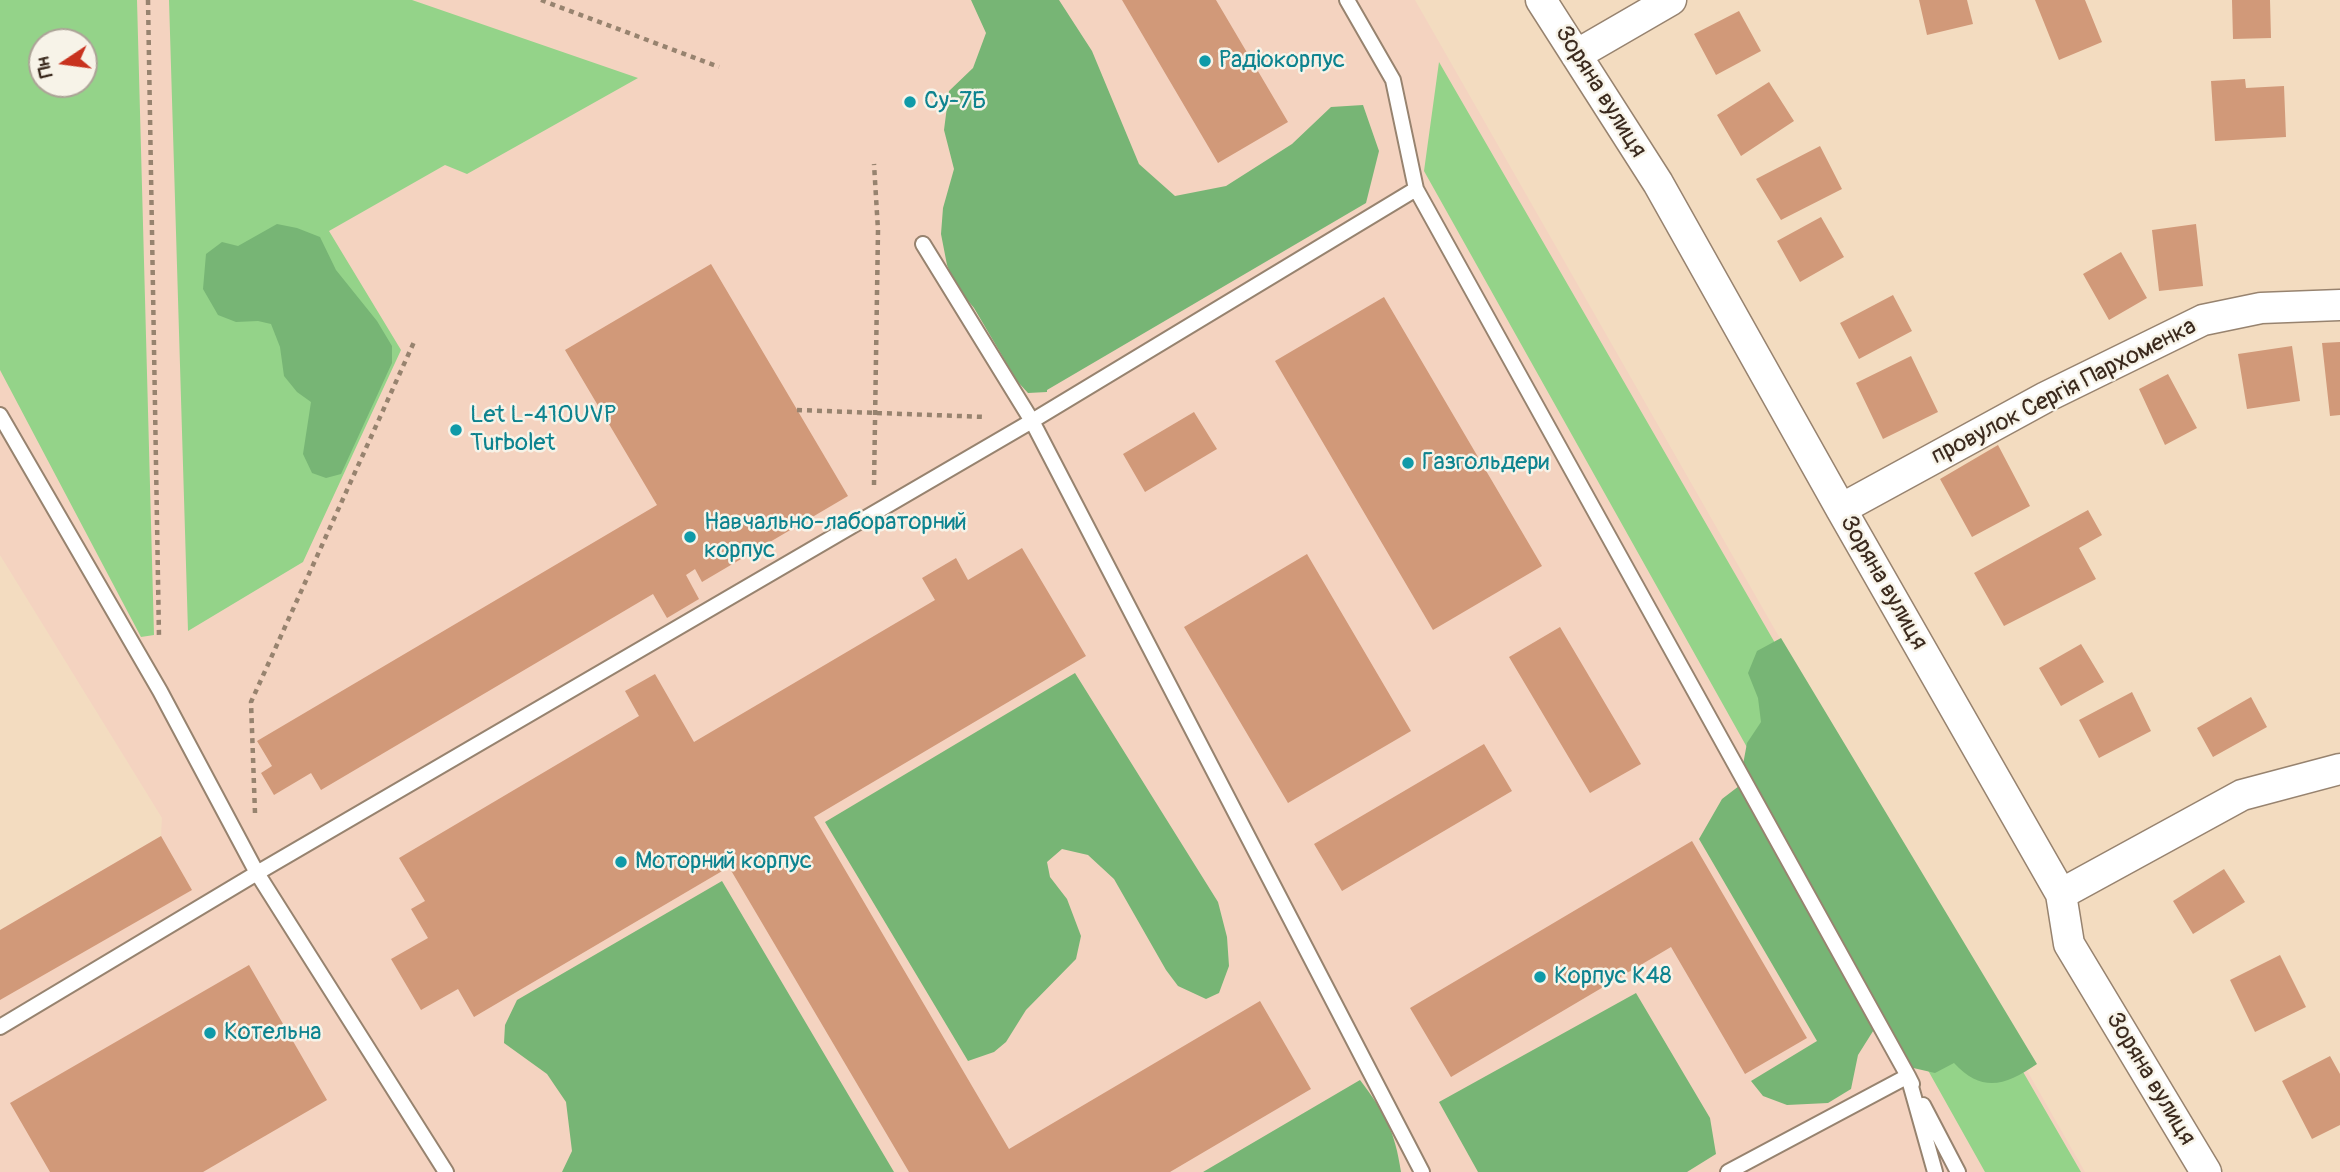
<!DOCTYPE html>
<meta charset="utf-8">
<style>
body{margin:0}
#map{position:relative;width:2340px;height:1172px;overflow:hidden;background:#f3dcc0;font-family:Pangolin,sans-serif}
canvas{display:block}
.north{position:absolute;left:28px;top:28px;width:70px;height:70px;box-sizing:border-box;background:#f7f3e8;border:2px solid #aca397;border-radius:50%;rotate:257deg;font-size:19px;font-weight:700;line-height:28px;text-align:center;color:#3b2a1e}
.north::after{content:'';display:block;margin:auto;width:24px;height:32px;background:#c8321e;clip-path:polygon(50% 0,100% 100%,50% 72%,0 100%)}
</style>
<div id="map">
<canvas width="2340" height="1172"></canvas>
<div class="north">Пн</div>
</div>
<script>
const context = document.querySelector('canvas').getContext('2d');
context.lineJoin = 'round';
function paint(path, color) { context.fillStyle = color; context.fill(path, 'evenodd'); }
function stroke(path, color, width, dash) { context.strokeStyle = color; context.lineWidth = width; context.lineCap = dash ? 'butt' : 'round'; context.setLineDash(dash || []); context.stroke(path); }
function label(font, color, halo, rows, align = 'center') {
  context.font = font + ' Pangolin,sans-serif'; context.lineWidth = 5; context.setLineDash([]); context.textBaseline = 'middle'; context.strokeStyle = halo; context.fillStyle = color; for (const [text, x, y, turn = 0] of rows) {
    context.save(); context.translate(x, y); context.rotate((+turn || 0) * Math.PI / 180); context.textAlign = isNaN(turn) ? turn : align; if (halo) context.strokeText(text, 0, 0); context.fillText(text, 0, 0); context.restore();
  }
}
const built = new Path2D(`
 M 0,0 L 1415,0 L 2085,1172 L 0,1172 L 0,930 L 161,836 L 162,818 L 0,555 ZM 42,42 L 84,42 L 84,84 L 42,84 Z`);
const green = new Path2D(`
 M 0,0 L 137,0 L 154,635 L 141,637 L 0,370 ZM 42,42 L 84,42 L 84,84 L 42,84 Z
 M 169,0 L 412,0 L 638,78 L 467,174 L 445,165 L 329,231 L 401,350 L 303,562 L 188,631 Z
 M 1439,62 L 2081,1172 L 1985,1172 L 1424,171 Z`);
const forest = new Path2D(`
 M 971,0 L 1059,0 L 1092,51 L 1139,164 L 1175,196 L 1226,186 L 1292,144 L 1331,107 L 1363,105 L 1379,151 L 1366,203 L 1047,390 L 1047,392 L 1028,393 L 1017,381 L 974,308 L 955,285 L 947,265 L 941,234 L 943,208 L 954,169 L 944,130 L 949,91 L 973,68 L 986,33 Z
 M 277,224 L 297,228 L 320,237 L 336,270 L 377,321 L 392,346 L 392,363 L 341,474 L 326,478 L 312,473 L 303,454 L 311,402 L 297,392 L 284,376 L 280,347 L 271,324 L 258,321 L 236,322 L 218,315 L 203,289 L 206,254 L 222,242 L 238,246 Z
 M 1781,638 L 2037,1064 C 2006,1085 1983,1094 1954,1063 L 1935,1073 L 1909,1067 L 1875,1028 L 1858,1055 L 1851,1089 L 1828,1103 L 1787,1105 L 1763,1096 L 1751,1081 L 1817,1041 L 1699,839 L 1722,799 L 1739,786 L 1747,743 L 1761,722 L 1758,698 L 1748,673 L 1757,651 Z
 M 1075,673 L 1218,902 L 1227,937 L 1229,966 L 1219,993 L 1206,999 L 1178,986 L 1166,970 L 1114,879 L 1088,855 L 1062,849 L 1047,862 L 1050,877 L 1067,899 L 1081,936 L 1076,959 L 1026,1010 L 1006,1042 L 994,1052 L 968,1061 L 825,822 Z
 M 722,881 L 894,1172 L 562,1172 L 572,1151 L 566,1102 L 547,1074 L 504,1043 L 505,1025 L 517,1000 Z
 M 1636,993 L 1710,1118 L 1716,1154 L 1687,1172 L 1478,1172 L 1439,1102 Z
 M 1360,1080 C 1385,1113 1395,1131 1401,1172 L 1203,1172 Z`);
const building = new Path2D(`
 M 1122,0 L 1216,0 L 1288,122 L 1218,163 Z
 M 1919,0 L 1967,0 L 1973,24 L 1927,35 Z
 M 2035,0 L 2085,0 L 2102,42 L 2059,60 Z
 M 2232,0 L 2270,0 L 2271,38 L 2233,39 Z
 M 1739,11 L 1761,51 L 1716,75 L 1694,34 Z
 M 2245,79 L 2246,88 L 2284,86 L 2286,137 L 2215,141 L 2211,81 Z
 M 1769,82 L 1794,121 L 1741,156 L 1717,115 Z
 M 1820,146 L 1842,189 L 1781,220 L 1756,179 Z
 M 1821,217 L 1844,257 L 1800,282 L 1777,241 Z
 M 2196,224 L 2203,286 L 2159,291 L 2152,230 Z
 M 2121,252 L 2147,298 L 2109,320 L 2083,274 Z
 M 711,264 L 848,496 L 702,582 L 695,569 L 686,575 L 699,599 L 667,618 L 653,594 L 321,790 L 311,773 L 274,795 L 261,773 L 272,766 L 257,741 L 657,505 L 565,350 Z
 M 1893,295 L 1912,331 L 1859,359 L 1840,323 Z
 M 1384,297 L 1542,566 L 1433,630 L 1275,361 Z
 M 2340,342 L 2340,415 L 2330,416 L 2322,343 Z
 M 2292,346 L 2300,401 L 2247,409 L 2238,354 Z
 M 1911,356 L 1938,412 L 1883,439 L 1856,383 Z
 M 2168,374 L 2197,428 L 2165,445 L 2139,389 Z
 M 1194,412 L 1217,449 L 1145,492 L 1123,454 Z
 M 1998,445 L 2030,506 L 1972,537 L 1940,479 Z
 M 2088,510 L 2102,535 L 2079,548 L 2096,579 L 2004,626 L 1974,573 Z
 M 1022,548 L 1086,656 L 814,817 L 1009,1149 L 1260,1001 L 1311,1089 L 1170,1172 L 909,1172 L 729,867 L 474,1017 L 458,989 L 421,1010 L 391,959 L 428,938 L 411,909 L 425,901 L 399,858 L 639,716 L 625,691 L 655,674 L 694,742 L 935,600 L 922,578 L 956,558 L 968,580 Z
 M 1307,554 L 1411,731 L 1288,803 L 1184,627 Z
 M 1560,627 L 1641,764 L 1590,793 L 1509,657 Z
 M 2081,644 L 2104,682 L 2061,706 L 2039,668 Z
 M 2132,692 L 2151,731 L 2099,758 L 2079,720 Z
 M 2251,697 L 2267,727 L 2213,757 L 2197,728 Z
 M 1484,744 L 1512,791 L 1342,891 L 1314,844 Z
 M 161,836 L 192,890 L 0,1000 L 0,930 Z
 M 1692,841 L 1807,1038 L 1745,1074 L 1671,947 L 1451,1077 L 1410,1008 Z
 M 2224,869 L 2245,902 L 2193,934 L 2173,901 Z
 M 2280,955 L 2306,1007 L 2255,1032 L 2230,980 Z
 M 249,965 L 327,1100 L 203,1172 L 50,1172 L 10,1103 Z
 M 2330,1056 L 2340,1074 L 2340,1125 L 2312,1139 L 2282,1081 Z`);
const path = new Path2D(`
 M 148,0 L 159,637
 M 541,0 L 719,67
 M 797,410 L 986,417
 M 874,485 L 878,230 L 874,164
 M 255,813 L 251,702 L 414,342`);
const service = new Path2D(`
 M 1347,0 L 1393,80 L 1416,189 L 1908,1076 L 1935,1172
 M 923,244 L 1032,421 L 1422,1172
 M 0,415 L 160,691 L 257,873 L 446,1172
 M 0,1027 L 257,873 L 1032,421 L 1416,189
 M 1923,1105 L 1958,1172
 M 1728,1172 L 1908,1076 L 1912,1084`);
const minor = new Path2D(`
 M 1541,0 L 1658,183 L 1841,509 L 2061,894 L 2069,944 L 2206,1172
 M 1576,55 L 1671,0
 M 1841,509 L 2046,397 L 2203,320 L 2261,308 L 2340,305
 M 2061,894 L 2242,795 L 2340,769`);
const markers = [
 [1205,61,7,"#0f9aa8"],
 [910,102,7,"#0f9aa8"],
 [456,430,7,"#0f9aa8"],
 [1408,463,7,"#0f9aa8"],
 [690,537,7,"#0f9aa8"],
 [621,862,7,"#0f9aa8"],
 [1540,977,7,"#0f9aa8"],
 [210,1033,7,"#0f9aa8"]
];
const cultureNames = [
 ["Радіокорпус",1219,61],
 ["Су-7Б",924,102],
 ["Let L-410UVP",470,416],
 ["Turbolet",470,444],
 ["Газгольдери",1422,463],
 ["Навчально-лабораторний",704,523],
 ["корпус",704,551],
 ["Моторний корпус",635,862],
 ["Корпус К48",1554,977],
 ["Котельна",224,1033]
];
const streetNames = [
 ["Зоряна вулиця",1600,92,58],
 ["провулок Сергія Пархоменка",2064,392,-27],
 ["Зоряна вулиця",1883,583,60],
 ["Зоряна вулиця",2150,1079,59]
];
paint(built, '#f4d3c0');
paint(green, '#94d389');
paint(forest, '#77b575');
paint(building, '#d19979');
stroke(service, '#97836f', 18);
stroke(minor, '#97836f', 33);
stroke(path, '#97836f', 4.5, [5, 5]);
stroke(service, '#fff', 14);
stroke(minor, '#fff', 30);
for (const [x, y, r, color] of markers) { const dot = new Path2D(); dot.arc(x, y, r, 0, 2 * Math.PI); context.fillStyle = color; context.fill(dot); stroke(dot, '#f7f3e8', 2.5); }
label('24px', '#0d838f', '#f7f3e8', cultureNames, 'left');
label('24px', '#3b2a1e', '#f7f3e8', streetNames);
</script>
